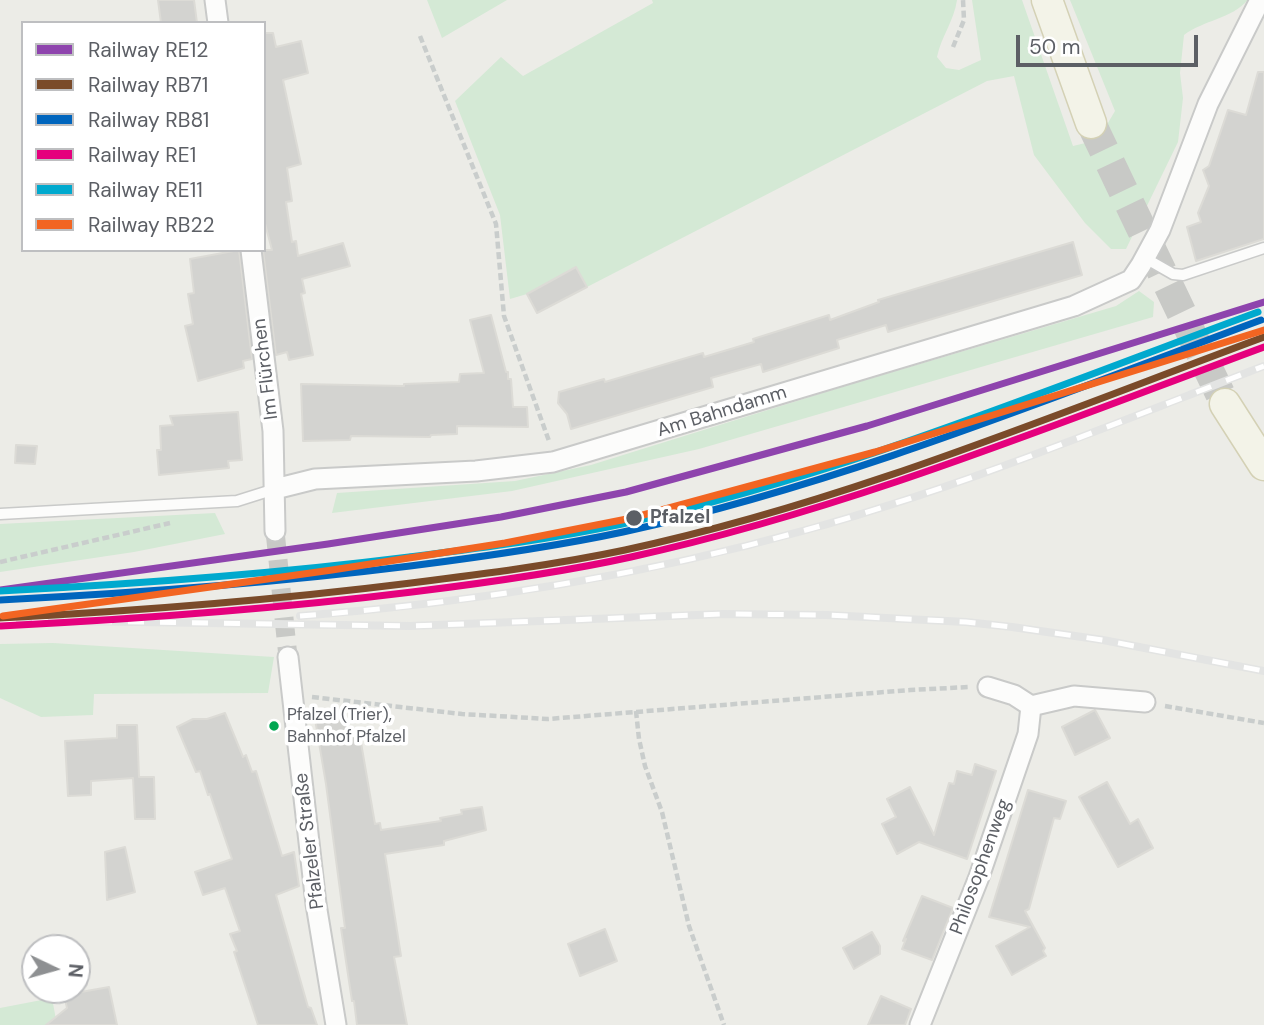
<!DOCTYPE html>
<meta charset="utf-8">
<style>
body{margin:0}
#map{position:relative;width:1264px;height:1025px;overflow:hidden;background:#ecece7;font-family:"DM Sans",sans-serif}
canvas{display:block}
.legend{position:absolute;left:21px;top:21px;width:245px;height:231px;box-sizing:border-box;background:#fff;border:2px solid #bebfc1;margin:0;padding:9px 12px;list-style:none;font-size:21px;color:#5c5f65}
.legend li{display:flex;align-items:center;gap:14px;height:35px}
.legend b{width:35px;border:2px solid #bebfc1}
.north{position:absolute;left:21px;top:934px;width:70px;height:70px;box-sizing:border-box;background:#fff;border:2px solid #bebfc1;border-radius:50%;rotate:95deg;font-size:19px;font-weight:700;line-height:28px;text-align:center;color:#5c5f65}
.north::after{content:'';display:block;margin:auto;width:24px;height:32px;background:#8e9092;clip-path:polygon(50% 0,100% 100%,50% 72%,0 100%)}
.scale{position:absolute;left:1016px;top:35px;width:182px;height:32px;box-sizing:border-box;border:4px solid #5c5f65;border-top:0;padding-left:9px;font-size:21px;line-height:24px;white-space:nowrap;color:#5c5f65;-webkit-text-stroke:5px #fff;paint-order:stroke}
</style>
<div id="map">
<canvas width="1264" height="1025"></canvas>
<ul class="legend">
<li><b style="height:9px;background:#8e44ad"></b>Railway RE12</li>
<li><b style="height:9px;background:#7a4b2a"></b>Railway RB71</li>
<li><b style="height:9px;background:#0065bd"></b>Railway RB81</li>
<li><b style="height:9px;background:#e5007d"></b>Railway RE1</li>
<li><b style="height:9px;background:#00a9ce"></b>Railway RE11</li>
<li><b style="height:9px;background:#f26522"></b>Railway RB22</li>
</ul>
<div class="north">N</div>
<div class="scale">50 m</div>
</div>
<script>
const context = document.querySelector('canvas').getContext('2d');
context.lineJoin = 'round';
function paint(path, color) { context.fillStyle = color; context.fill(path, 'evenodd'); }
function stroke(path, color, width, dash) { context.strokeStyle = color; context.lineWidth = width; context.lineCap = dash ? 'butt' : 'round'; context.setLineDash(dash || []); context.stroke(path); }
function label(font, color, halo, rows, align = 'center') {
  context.font = font + ' "DM Sans",sans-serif'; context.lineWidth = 7; context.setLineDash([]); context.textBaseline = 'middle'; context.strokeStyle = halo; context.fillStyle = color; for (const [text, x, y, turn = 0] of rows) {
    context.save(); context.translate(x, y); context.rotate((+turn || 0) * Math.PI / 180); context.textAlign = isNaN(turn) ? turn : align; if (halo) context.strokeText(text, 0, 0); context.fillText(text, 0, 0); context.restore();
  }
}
const green = new Path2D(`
 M 427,0 L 507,0 L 442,38 Z
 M 652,0 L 957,0 C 954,21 941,37 937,57 L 946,68 L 959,70 L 981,60 L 972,0 L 1022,0 L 1073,146 L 1098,140 L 1115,111 L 1070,0 L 1248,0 C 1231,19 1204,20 1184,35 L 1180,73 L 1183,98 L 1178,142 L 1126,249 L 1111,249 L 1085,223 L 1034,155 L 1014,76 L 987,81 L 587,287 L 576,267 L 527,294 L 510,299 L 500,215 L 455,101 L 501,57 L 523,76 L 653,3 Z
 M 1139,291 L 1154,302 L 1153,317 L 699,449 L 512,491 L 332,513 L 337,493 L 515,481 L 591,465 L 845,386 L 1116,306 Z
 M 215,513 L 225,534 L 134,552 L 0,572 L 0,524 Z
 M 53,643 L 274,657 L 268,693 L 94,694 L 93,715 L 41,717 L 0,698 L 0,644 Z
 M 52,998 L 57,1025 L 0,1025 L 0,1008 Z`);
const building = new Path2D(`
 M 158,0 L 194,0 L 197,23 L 161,23 Z
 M 264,33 L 273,33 L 276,47 L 301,41 L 308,73 L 283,80 L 301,164 L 287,168 L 292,201 L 286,202 L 292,242 L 296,241 L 298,256 L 343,243 L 350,266 L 302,279 L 305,293 L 301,294 L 313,355 L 289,360 L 287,352 L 276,355 L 263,250 L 272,250 L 264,220 Z
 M 1258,72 L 1264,72 L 1264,239 L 1196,261 L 1187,227 L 1201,222 L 1198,213 L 1209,186 L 1203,170 L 1209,166 L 1228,110 L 1246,115 Z
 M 1073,242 L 1082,275 L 888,332 L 886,325 L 837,340 L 839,348 L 763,372 L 761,364 L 711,378 L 713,387 L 571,429 L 567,414 L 558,403 L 559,392 L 604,379 L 605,382 L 703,353 L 704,357 L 754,342 L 753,339 L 829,315 L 830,320 L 879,302 L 878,300 Z
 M 239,250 L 252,359 L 243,361 L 244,368 L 198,381 L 185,326 L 193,324 L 188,294 L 194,293 L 190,259 Z
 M 576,267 L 587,287 L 537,313 L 527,294 Z
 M 491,315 L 506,372 L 508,372 L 508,379 L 511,379 L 513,407 L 527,407 L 528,427 L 457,426 L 457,434 L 431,435 L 430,437 L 351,436 L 350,440 L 303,441 L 301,384 L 404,386 L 404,384 L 459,382 L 460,374 L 484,373 L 470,320 Z
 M 238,412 L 242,460 L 228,461 L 229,468 L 159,475 L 157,450 L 161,450 L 160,426 L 173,425 L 170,416 Z
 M 16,445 L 37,446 L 35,464 L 15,463 Z
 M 345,709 L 348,731 L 359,731 L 375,824 L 380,823 L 381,830 L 441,821 L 440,818 L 462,814 L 461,810 L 482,807 L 486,830 L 444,841 L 444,845 L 385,854 L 401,956 L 394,957 L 407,1025 L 357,1025 L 354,1001 L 352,1001 L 341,928 L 345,928 L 326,784 L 314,713 Z
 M 1095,710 L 1110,738 L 1075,755 L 1062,727 Z
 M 225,713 L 243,757 L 246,755 L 252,772 L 256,771 L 282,856 L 294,852 L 299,886 L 276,895 L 308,1007 L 311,1008 L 317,1025 L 258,1025 L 234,952 L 237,951 L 230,934 L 240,931 L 225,888 L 203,895 L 195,872 L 232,859 L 210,794 L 208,795 L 200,771 L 196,772 L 177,727 L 193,719 L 207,719 Z
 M 117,725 L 137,725 L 139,777 L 154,777 L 155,819 L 135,819 L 133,778 L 91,781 L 91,795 L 68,796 L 65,741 L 117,738 Z
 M 975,764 L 996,771 L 967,859 L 919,842 L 897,854 L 882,824 L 896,817 L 887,799 L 910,787 L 934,835 L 949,783 L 954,784 L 957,771 L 972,775 Z
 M 1107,782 L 1130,824 L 1138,819 L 1153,848 L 1118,867 L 1079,797 Z
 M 1028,790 L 1066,801 L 1060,819 L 1054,818 L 1029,909 L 1025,911 L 1045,948 L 1043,951 L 1046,956 L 1012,975 L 996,946 L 1030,927 L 989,917 Z
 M 125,847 L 135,892 L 107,900 L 105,852 Z
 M 922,896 L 953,908 L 932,960 L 902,949 L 906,939 L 903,941 Z
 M 605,929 L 617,961 L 580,976 L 568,944 Z
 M 872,932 L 880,946 L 880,954 L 854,969 L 843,948 Z
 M 109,987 L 117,1025 L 46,1025 L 67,1008 L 64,995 Z
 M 881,996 L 911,1009 L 905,1025 L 868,1025 Z`);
const streetTunnel = new Path2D(`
 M 275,531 L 288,657`);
const primaryTunnel = new Path2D(`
 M 1091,123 L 1225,404`);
const path = new Path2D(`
 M 420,36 L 496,224 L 504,316 L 549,441
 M 953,47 L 964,20 L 963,0
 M 0,562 L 170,523
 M 280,578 L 299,575
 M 312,697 L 462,714 L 548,719 L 910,690 L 969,687
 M 1165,706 L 1264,723
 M 636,711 L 639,739 L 645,766 L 662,812 L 689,926 L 724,1025`);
const lane = new Path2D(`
 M 1145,258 L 1173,274 L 1183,275 L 1264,248
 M 0,514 L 237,501 L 275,489`);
const street = new Path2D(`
 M 215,0 L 218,23
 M 251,250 L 273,431 L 275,531
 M 275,489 L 315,479 L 476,471 L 553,462 L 1074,306 L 1131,280 L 1141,265 L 1160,230 L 1208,104 L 1260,0
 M 288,657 L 316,904 L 336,1025
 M 988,687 L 1014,695 L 1031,706 L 1074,696 L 1145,702
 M 920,1025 L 979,877 L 1028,734 L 1031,706`);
const primary = new Path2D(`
 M 1047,0 L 1091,123
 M 1225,404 L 1264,465`);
const rail = new Path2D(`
 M 300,616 C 470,603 641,576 806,530 C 962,487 1113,424 1264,366
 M 0,620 L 410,626 L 723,614 L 827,615 L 966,622 L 1012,627 L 1103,640 L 1264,671`);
const rail1 = new Path2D(`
 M 0,590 L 328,544 L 501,517 L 626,492 L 867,426 L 1264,302`);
const rail2 = new Path2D(`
 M 0,618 C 138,611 275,600 411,583 C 483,574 554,565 625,550 C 844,503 1054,415 1264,337`);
const rail3 = new Path2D(`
 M 0,600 C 137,593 274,583 410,566 C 481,557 553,547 623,532 C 842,484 1051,398 1261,320`);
const rail4 = new Path2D(`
 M 1,626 C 138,619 275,609 412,592 C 485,583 559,573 631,557 C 849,509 1056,424 1264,347`);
const rail5 = new Path2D(`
 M 0,591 C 137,584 273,574 409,557 C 480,548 552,539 622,524 C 840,476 1049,389 1258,312`);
const rail6 = new Path2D(`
 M 3,616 L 332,570 L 505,543 L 632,518 L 875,452 L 1264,330`);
const markers = [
 [634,518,9,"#5c5f65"],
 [274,726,6,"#00a651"]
];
const busNames = [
 ["Pfalzel (Trier),",287,716],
 ["Bahnhof Pfalzel",287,738]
];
const streetNames = [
 ["Im Flürchen",266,369,-97],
 ["Am Bahndamm",722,412,-17],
 ["Pfalzeler Straße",310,841,-97],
 ["Philosophenweg",981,867,-70]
];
const stopNames = [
 ["Pfalzel",650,518]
];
paint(green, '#d4e9d5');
paint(building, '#d3d3d0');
stroke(building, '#dcdbd6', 2);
stroke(streetTunnel, '#c8c9c6', 19, [19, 10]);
stroke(primaryTunnel, '#c8c9c6', 30, [30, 15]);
stroke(lane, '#c9cac9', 13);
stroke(street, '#c9cac9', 23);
stroke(primary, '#d4d1b5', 33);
stroke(path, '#c9cdcc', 4.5, [7, 3.5]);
stroke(lane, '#fcfcfb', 10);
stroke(street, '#fcfcfb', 19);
stroke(primary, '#f3f3e8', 30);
stroke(rail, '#e3e4e3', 8);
stroke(rail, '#fff', 5, [16]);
stroke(rail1, '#8e44ad', 7);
stroke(rail2, '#7a4b2a', 7);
stroke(rail3, '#0065bd', 7);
stroke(rail4, '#e5007d', 7);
stroke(rail5, '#00a9ce', 7);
stroke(rail6, '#f26522', 7);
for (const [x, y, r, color] of markers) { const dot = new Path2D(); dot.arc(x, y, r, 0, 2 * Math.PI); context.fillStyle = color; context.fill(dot); stroke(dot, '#fff', 2.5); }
label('17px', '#5c5f65', '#fff', busNames, 'left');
label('19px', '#5c5f65', '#fff', streetNames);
label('bold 19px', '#5c5f65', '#fff', stopNames, 'left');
</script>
